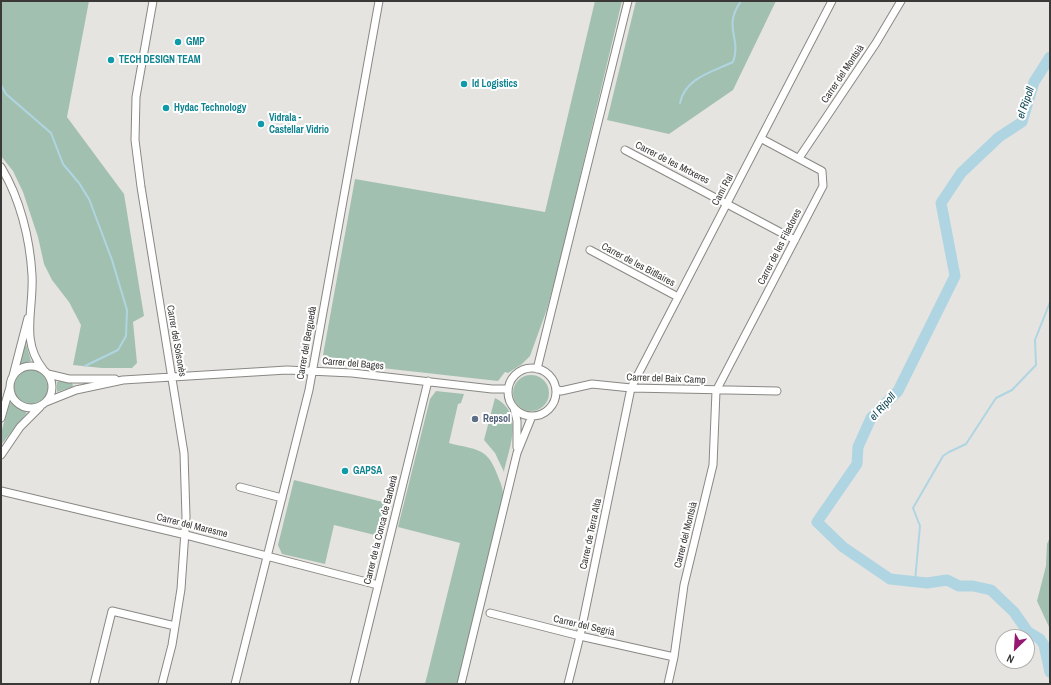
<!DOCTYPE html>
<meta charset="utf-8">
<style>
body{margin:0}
#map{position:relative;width:1051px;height:685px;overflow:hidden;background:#e6e4e0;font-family:"Archivo Narrow",sans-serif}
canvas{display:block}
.frame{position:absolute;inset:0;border:2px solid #3a3938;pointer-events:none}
.north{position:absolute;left:995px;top:629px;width:40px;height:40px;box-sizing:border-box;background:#fff;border:1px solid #b0b0af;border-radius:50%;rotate:205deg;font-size:11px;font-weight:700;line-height:16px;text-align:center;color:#3a3938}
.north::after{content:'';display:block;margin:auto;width:14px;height:18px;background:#951872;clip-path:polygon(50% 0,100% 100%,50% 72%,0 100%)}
</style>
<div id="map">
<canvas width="1051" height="685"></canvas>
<div class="frame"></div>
<div class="north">N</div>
</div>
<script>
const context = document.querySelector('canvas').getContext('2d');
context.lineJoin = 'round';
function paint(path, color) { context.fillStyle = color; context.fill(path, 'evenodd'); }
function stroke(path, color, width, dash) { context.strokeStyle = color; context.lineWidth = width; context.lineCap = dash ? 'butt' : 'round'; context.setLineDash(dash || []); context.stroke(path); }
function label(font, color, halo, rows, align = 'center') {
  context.font = font + ' "Archivo Narrow",sans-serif'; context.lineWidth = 4; context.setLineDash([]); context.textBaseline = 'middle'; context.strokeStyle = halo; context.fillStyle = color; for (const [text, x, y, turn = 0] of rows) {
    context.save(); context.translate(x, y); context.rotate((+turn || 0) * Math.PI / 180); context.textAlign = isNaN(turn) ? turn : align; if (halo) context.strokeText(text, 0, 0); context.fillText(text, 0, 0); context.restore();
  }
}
const green = new Path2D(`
 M 1,1 L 89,1 L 67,117 L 124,194 L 144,316 L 133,322 L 137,363 L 132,368 L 102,368 L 73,365 L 81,325 L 69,302 L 52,280 L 44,264 L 38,237 L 23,192 L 13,171 L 1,156 Z
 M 595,1 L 622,1 L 558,269 L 547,309 L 530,356 L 522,364 L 508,373 L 505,372 L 498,381 L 328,362 L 323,355 L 355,179 L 545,212 Z
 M 636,1 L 776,1 L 733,90 L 669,134 L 607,120 Z
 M 26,344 L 31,361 L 21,364 L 19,362 L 24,345 Z
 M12 387a19 19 0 1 1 38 0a19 19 0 1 1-38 0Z
 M513 393a18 18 0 1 1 36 0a18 18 0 1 1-36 0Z
 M 59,381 L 72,383 L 73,385 L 72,387 L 57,392 L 57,382 Z
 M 436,391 L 464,394 L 461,403 L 458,404 L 449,443 C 474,450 487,446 497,474 C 500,482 503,487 503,495 L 457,684 L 425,684 L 460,543 L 398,527 L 430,399 Z
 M 495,398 C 525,413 509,448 504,472 L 495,453 L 484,440 Z
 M 10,402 L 27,413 L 1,445 L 1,433 Z
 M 294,480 L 391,504 L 383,537 L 334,525 L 325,564 L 282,554 L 278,545 Z
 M 1050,537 L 1050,629 L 1037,601 L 1046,566 L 1047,544 Z`);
const stream = new Path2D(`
 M 1,85 L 6,94 L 51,133 L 63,164 L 79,183 L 89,199 L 112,260 L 127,310 L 126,336 L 118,350 L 85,366
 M 680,103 C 685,78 712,72 733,62 C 742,38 722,28 741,1
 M 915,581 L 920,526 L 913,508 L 943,456 L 949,452 L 966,444 L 996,398 L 1012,390 L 1036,365 L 1035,340 L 1050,302`);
const river = new Path2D(`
 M 1050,57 L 1034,82 L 1022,122 L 999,137 L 961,173 L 941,203 L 955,276 L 898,391 L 871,418 L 858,447 L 857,464 L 817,522 L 843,547 L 890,579 L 927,583 L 947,580 L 959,586 L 973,586 L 991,590 L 1014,612 L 1028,632 L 1040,639 L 1044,645 L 1050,672`);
const minor = new Path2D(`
 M 153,1 L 136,97 L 135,140 L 141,187 L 184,453 L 186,517 L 181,589 L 172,645 L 162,684
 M 625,150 L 795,240
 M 799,158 L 876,43 L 901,1
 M 1,167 C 20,198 30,239 32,275 C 34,309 20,341 43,369
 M 590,250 L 678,297
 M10 387a21 21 0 1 1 42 0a21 21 0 1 1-42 0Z
 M508 392a24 24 0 1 1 48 0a24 24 0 1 1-48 0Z
 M 537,369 L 628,1
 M 48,374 L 69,379 L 115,379
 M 13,376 L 28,318
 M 556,389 L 561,391 L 592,384 L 631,388 L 777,391
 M 46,402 L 76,390 L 123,380 L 287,370 L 352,373 L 492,389 L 508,389
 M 514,408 L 517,421 L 517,447
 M 1,418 L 10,387
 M 1,455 L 20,427 L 40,407
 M 240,487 L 282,498
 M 1,491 L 186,535 L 378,585
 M 490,613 L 580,636 L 674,657
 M 94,684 L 112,611 L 175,626
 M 235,684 L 309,390 L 379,1
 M 354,684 L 428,381
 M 461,684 L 517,453 L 532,416
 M 568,684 L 580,636 L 631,388 L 832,1
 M 668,684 L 674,657 L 684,585 L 713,465 L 716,391 L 823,186 L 822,171 L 762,139`);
const markers = [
 [178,42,4,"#0f9aa8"],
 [111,60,4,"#0f9aa8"],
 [464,84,4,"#0f9aa8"],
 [166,108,4,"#0f9aa8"],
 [261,124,4,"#0f9aa8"],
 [475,419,4,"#5c6f8a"],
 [345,471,4,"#0f9aa8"]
];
const cultureNames = [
 ["GMP",186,42],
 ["TECH DESIGN TEAM",119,60],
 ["Id Logistics",472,84],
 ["Hydac Technology",174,108],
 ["Vidrala -",269,118],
 ["Castellar Vidrio",269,130],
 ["GAPSA",353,471]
];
const streetNames = [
 ["Carrer del Montsià",843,74,-56],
 ["Carrer de les Mrtxeres",672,163,27],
 ["Camí Ral",723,190,-62],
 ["Carrer de les Filadores",780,247,-63],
 ["Carrer de les Bitllaires",638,265,28],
 ["Carrer del Solsonès",176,341,80],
 ["Carrer del Berguedà",307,343,-80],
 ["Carrer del Bages",353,364,5],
 ["Carrer del Baix Camp",666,379,2],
 ["Carrer del Maresme",192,526,14],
 ["Carrer de la Conca de Barberà",381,530,-76],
 ["Carrer de Terra Alta",591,534,-78],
 ["Carrer del Montsià",686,535,-76],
 ["Carrer del Segrià",584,626,13]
];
const serviceNames = [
 ["Repsol",483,419]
];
const waterNames = [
 ["el Ripoll",1026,103,-71],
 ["el Ripoll",883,407,-48]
];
paint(green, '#a2c0b0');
stroke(stream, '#afd5e2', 2);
stroke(river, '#afd5e2', 11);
stroke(minor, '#898884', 9);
stroke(minor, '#fff', 7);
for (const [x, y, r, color] of markers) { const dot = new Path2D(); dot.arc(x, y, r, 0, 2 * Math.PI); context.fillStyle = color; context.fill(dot); stroke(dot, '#fff', 1.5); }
label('bold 10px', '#0d838f', '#fff', cultureNames, 'left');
label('10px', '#3a3938', '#fff', streetNames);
label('bold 10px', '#4e5e75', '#fff', serviceNames, 'left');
label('italic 11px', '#0d4453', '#fff', waterNames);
</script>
